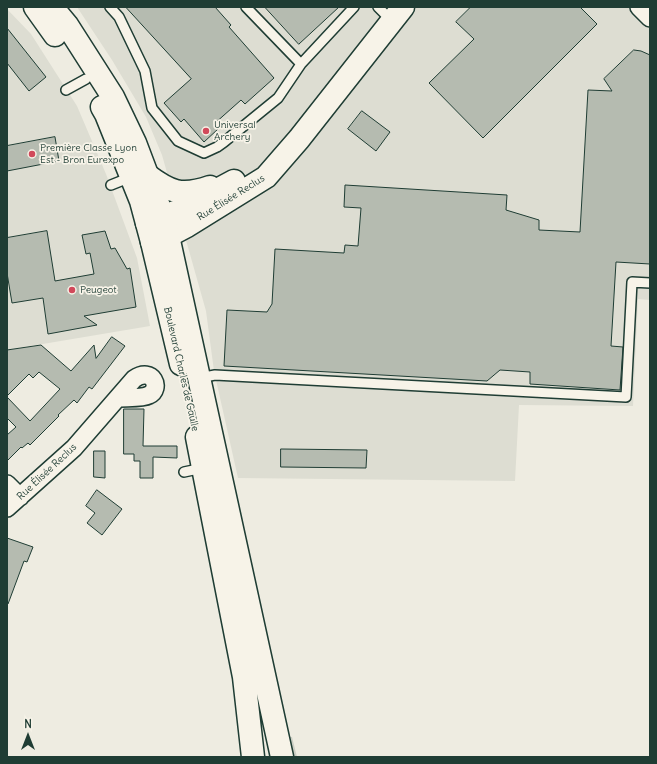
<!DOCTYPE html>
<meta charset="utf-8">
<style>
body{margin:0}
#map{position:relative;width:657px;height:764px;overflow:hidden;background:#eeece1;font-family:Delius,sans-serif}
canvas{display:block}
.frame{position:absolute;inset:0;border:8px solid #1f3d34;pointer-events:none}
.north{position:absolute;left:8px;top:716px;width:40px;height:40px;-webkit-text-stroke:3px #f7f3e8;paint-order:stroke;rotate:0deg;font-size:11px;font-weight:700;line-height:16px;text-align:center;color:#1f3d34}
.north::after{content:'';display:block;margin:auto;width:14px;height:18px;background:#1f3d34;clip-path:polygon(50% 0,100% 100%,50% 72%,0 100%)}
</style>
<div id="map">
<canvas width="657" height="764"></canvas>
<div class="frame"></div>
<div class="north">N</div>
</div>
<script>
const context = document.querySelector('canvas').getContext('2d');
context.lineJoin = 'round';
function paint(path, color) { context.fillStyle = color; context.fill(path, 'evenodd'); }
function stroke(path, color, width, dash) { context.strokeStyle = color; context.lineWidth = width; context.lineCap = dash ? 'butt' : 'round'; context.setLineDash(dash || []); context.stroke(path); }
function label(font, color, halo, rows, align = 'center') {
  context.font = font + ' Delius,sans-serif'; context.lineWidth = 3.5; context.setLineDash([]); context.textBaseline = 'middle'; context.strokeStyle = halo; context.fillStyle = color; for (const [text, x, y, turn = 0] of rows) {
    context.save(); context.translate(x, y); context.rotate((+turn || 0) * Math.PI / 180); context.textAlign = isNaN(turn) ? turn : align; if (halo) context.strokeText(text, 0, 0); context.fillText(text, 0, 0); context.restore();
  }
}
const built = new Path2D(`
 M 77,7 L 650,7 L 650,300 L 638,299 L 633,406 L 519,405 L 515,481 L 238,478 L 214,371 L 206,311 L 162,155 L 146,117 L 112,60 Z
 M 7,9 L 31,34 L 77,106 L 106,174 L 137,258 L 150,326 L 7,350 Z`);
const green = new Path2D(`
 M 287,737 L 292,737 L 297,757 L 288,757 Z`);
const building = new Path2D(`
 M 126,7 L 215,7 L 231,25 L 229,27 L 274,78 L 245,104 L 241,100 L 214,124 L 218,129 L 204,142 L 184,119 L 181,122 L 164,103 L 191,79 Z
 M 265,7 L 339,7 L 299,44 Z
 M 471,7 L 580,7 L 597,24 L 483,138 L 429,83 L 474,39 L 456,22 Z
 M 7,28 L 46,77 L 29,91 L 7,63 Z
 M 634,50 L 641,51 L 650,55 L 650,264 L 616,262 L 611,346 L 623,347 L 620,390 L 530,384 L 530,372 L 500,370 L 487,381 L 224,366 L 227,310 L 267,312 L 272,304 L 275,249 L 344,253 L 345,245 L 358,246 L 361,208 L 344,207 L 345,185 L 507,195 L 506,210 L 539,220 L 539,230 L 580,232 L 588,90 L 612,91 L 604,79 Z
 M 362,111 L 390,132 L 376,151 L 348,129 Z
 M 55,137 L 59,161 L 7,171 L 7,146 Z
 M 47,231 L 55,281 L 94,274 L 90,253 L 86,254 L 82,235 L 105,231 L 111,249 L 115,248 L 127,269 L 130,268 L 136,307 L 84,316 L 97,325 L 48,334 L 43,298 L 12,303 L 7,273 L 7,238 Z
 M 112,337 L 125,346 L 92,389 L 89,387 L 77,403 L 74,400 L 58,415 L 59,416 L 30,445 L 28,443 L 22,448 L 21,447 L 7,461 L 7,435 L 16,427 L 7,418 L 7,397 L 30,421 L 60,389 L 39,372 L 33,378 L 29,374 L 7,396 L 7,350 L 41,345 L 71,371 L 94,345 L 96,358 Z
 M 124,409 L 144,409 L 143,446 L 177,446 L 177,458 L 153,457 L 153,478 L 140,478 L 140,461 L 134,461 L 134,454 L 124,454 Z
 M 281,449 L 367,450 L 366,468 L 281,467 Z
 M 94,451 L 105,451 L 105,478 L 94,477 Z
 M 97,490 L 122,509 L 102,535 L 87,523 L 95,513 L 86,506 Z
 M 7,538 L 33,547 L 27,562 L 24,561 L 8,604 L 7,604 Z`);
const lane = new Path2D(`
 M 110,7 L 119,17 L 145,71 L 152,108 L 178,141 L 204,153 L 217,147 L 224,142 L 278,98 L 301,64 L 354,7
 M 246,7 L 301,64
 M 378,7 L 392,21
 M 66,90 L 86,79
 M 111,185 L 131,177
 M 199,378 L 215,375 L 626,397 L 632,282 L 650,283
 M 184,472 L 203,468`);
const street = new Path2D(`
 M 639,7 L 650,18
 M 7,484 L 20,497
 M 7,508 L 74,448 L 134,379 C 153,366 162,389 149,395 C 141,399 127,397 118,398`);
const secondary = new Path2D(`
 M 147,175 C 170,192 181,197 210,187
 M 147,223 L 180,210 L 234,181
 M 152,242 L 168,236 L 187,226 L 266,177 L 299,139 L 403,7`);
const primary = new Path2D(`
 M 35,7 L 55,35
 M 52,7 L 67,25 L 113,97 L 135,143 L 163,217 L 168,236 L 282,757
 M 102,107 L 106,114 L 141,201 L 152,242 L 181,364
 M 197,437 L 244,677 L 253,757`);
const markers = [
 [206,131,4,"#d1495b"],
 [32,154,4,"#d1495b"],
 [72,290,4,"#d1495b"]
];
const poiNames = [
 ["Universal",214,125],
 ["Archery",214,137],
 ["Première Classe Lyon",40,148],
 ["Est - Bron Eurexpo",40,160],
 ["Peugeot",80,290]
];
const streetNames = [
 ["Rue Élisée Reclus",231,198,-32],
 ["Boulevard Charles de Gaulle",181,369,77],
 ["Rue Élisée Reclus",47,472,-43]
];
paint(built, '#ddddd2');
paint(green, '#cccfc4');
paint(building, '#b5bbb0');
stroke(building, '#1f3d34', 1);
stroke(lane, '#1f3d34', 12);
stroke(street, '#1f3d34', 20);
stroke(secondary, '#1f3d34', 25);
stroke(primary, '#1f3d34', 25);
stroke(lane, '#f7f3e8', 9);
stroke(street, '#f7f3e8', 17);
stroke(secondary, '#f7f3e8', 22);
stroke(primary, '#f7f3e8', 22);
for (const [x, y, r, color] of markers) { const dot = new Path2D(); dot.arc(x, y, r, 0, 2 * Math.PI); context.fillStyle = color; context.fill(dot); stroke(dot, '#f7f3e8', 1.5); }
label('10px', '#1f3d34', '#f7f3e8', poiNames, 'left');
label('10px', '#1f3d34', '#f7f3e8', streetNames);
</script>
